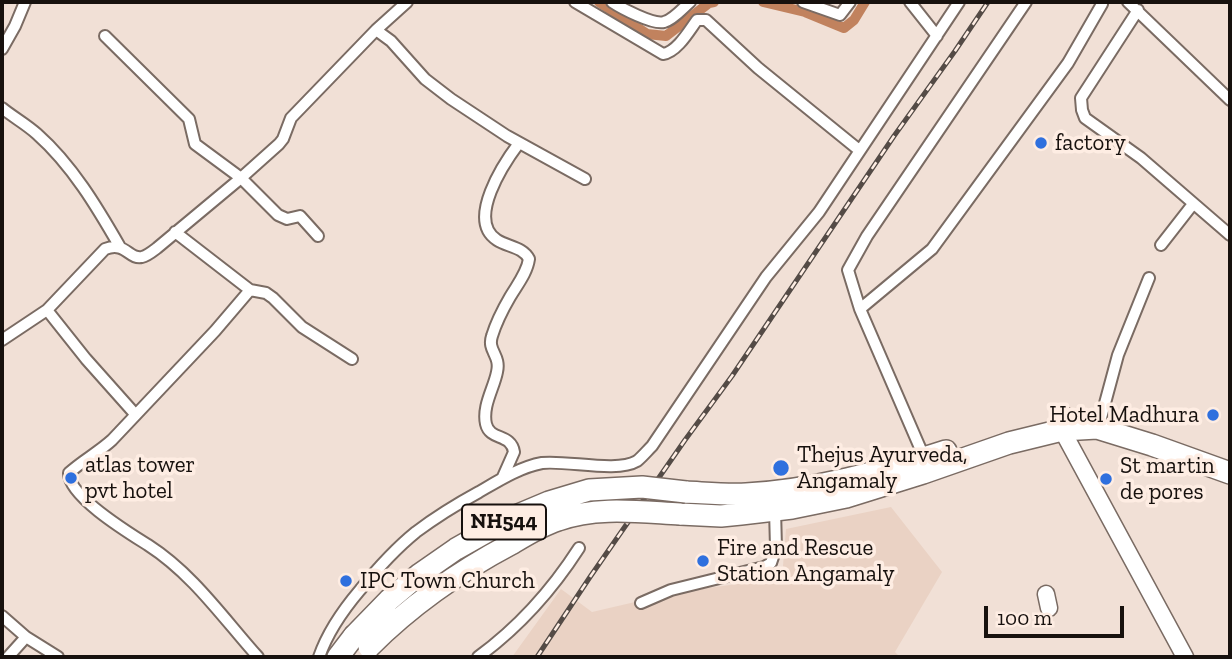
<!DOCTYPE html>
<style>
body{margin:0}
#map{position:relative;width:1232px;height:659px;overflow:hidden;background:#f1e0d6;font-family:"Zilla Slab",serif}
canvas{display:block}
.frame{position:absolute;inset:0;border:4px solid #17110e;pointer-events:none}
.scale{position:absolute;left:984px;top:606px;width:140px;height:32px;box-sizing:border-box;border:4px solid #17110e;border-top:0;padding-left:9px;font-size:21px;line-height:24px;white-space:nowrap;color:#17110e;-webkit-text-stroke:5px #feede3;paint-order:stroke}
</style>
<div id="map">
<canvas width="1232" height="659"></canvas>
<div class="frame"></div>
<div class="scale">100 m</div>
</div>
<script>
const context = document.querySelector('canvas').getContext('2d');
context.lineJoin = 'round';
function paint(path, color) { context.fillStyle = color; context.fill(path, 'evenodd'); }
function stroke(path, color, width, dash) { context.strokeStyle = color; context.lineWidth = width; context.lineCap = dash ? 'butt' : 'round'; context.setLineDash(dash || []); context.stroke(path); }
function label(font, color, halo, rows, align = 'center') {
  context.font = font + ' "Zilla Slab",serif'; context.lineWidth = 7; context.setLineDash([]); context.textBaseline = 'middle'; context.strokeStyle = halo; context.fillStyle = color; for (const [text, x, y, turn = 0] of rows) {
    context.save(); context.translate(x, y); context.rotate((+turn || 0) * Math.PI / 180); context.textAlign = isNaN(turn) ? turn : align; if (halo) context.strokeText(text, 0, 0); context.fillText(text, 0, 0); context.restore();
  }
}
const built = new Path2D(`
 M 891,507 L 942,572 L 895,652 L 900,657 L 512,657 L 561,589 L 592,612 L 678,592 L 782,578 L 786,529 Z`);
const canal = new Path2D(`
 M 599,2 L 647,34 L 666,36 L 709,3 L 714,2
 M 763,2 L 805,12 L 844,28 L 854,20 L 865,2`);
const street = new Path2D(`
 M 575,2 L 663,54 C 677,52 689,31 697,20 L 706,20 L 758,68 L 859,150
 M 612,2 C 621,8 653,25 664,22 C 673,20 683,8 690,2
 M 803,2 L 840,15 L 850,2
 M 910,2 L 937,36
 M 1128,2 L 1230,100
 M 1138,10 L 1081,98 L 1082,110 L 1085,118 L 1141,158 L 1230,235
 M 376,30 L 407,2
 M 105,36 L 189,119 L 195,144 L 241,178 L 278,215 L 287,219 L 300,216 L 318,236
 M 2,49 L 15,26 L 25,2
 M 2,108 C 13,117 26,124 37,134 C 72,165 97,207 120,247
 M 175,232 L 250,290 L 266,293 L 273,298 L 302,327 L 352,359
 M 1161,245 L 1193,204
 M 250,290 L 215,331 L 112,440 C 99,452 82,461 69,473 C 68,496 129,533 148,545 C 193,574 223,618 258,657
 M 860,309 L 932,249 L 1068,63 L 1102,4 L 1101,2
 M 47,310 L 86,359 L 135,414
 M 2,340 L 47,310 L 105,249 C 126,241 129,260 142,257 C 147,256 153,251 157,248 L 241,178 L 279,144 L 283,139 L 291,118 L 376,30 L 391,41 L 425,79 L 451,99 L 507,136 L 585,179
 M 1101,418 L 1118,355 L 1149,278
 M 924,457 L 860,309 L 848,270 L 867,236 L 1026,2
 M 502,479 L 514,452 C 511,433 490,441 486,424 C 482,406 494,388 497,372 C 501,355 487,351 492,336 C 496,323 503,309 510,297 C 517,285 527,273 529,259 C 523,247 508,247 497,240 C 466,220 504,163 519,143
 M 641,603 L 671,590 L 764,567 L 771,563 L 776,548 L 775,509
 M 2,616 L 26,637 L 58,657
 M 8,657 L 26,637
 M 319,657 C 328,631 343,610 360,590 C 377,569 395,549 416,532 C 436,517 457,504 479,492 C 498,481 520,467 542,463 C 567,460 617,473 637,461 C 642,457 647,451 652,446 L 766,277 L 819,212 L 959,2
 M 478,657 C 519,627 552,590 579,548`);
const secondary = new Path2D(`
 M 1066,416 L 1062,430 L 1185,657
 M 1046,594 L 1049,608`);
const highway = new Path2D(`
 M 686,492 C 706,493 726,495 746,494 C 814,490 881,472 946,451
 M 680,514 L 721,516 L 741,514 L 792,508 L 846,497 L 923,473 L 1009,443 L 1062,430 L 1097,428 L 1152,445 L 1230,473
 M 338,657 L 354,636`);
const rail = new Path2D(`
 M 537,657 L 590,577 L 685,440 L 732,376 L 894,136 L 955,51 L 988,2`);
const highwayBridge = new Path2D(`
 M 354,636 L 389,600 L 420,574 L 456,549 L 511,518 L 549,502 L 589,490 L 642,487 L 686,492
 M 369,647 C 411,605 458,572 511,544 C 526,535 542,525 558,520 C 597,506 640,512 680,514`);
const markers = [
 [1041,143,7,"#2f70de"],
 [1213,415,7,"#2f70de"],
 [781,468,9,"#2f70de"],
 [71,478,7,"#2f70de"],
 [1106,479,7,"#2f70de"],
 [703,561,7,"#2f70de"],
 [346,581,7,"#2f70de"]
];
const shields = [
 [504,522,84]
];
const shieldNames = [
 ["NH544",504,522]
];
const poiNames = [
 ["factory",1055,143],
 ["Hotel Madhura",1199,415,"right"],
 ["Thejus Ayurveda,",797,455],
 ["Angamaly",797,481],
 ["atlas tower",85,465],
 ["pvt hotel",85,491],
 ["St martin",1120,466],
 ["de pores",1120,492],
 ["Fire and Rescue",717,548],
 ["Station Angamaly",717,574],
 ["IPC Town Church",360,581]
];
paint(built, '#ead2c4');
stroke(canal, '#c1825e', 10);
stroke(street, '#7a6b63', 14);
stroke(secondary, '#7a6b63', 19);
stroke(highway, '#7a6b63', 24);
stroke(street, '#fff', 10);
stroke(secondary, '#fff', 16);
stroke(highway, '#fff', 21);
stroke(rail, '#544b46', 5);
stroke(rail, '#feede3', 2.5, [8]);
stroke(highwayBridge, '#7a6b63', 24, []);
stroke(highwayBridge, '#fff', 21);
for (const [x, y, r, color] of markers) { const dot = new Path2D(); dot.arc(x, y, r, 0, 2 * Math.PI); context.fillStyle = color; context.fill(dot); stroke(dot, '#feede3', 2.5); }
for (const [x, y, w] of shields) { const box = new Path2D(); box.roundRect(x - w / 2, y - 17.5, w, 35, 5); context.fillStyle = '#feede3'; context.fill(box); stroke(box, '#17110e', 2); }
label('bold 21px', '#17110e', null, shieldNames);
label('23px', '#17110e', '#feede3', poiNames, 'left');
</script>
